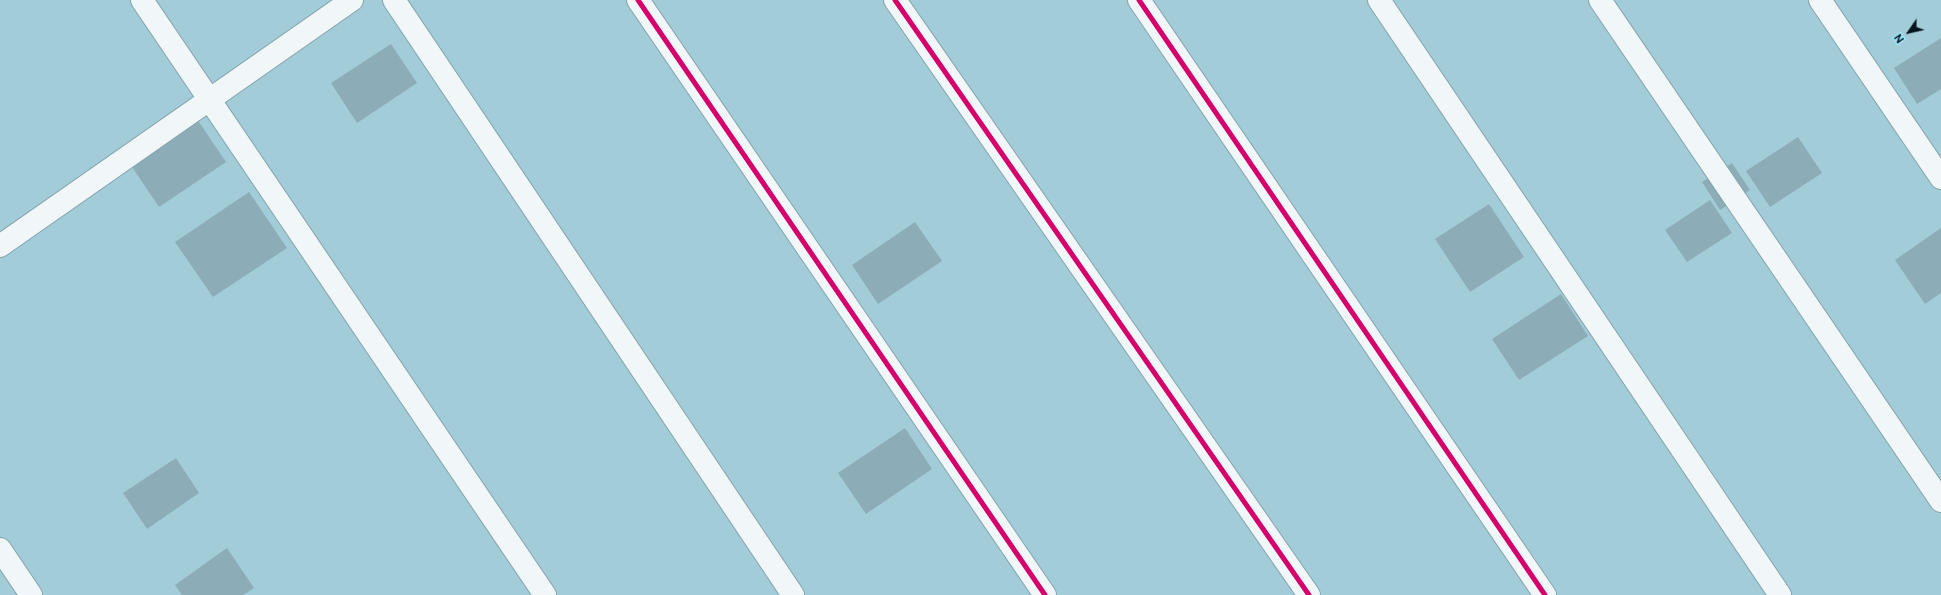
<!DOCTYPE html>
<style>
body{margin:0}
#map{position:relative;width:1941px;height:595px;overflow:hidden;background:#a3ccd9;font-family:Ubuntu,sans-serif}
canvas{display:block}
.north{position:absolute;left:1889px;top:12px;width:40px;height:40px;-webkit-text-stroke:3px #9ae6fc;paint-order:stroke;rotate:236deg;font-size:11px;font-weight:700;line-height:16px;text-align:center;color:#00141b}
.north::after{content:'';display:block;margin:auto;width:14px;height:18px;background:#00141b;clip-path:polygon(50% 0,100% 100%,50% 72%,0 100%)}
</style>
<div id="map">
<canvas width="1941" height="595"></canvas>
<div class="north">N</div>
</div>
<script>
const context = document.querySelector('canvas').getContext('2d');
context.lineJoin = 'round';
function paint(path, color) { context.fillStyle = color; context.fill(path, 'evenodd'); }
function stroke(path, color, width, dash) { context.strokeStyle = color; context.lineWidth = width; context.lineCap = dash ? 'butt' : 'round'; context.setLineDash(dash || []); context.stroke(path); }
const building = new Path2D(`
 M 1941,38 L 1941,89 L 1917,104 L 1894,68 Z
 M 391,44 L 417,83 L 357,123 L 331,83 Z
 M 197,119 L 226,162 L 159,207 L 130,164 Z
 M 1798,137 L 1822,173 L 1770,207 L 1746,171 Z
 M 1732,163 L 1750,190 L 1720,210 L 1702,182 Z
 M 249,192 L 287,248 L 213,297 L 175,242 Z
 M 1710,200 L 1732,233 L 1687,262 L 1665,230 Z
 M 1489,204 L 1524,257 L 1470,292 L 1435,239 Z
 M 915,222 L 942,261 L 878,304 L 852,265 Z
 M 1941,228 L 1941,293 L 1925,304 L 1895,260 Z
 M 1561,294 L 1588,336 L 1519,380 L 1492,339 Z
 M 905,428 L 932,469 L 866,514 L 838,473 Z
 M 176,458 L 199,493 L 147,529 L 123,493 Z
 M 227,548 L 254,588 L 243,595 L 182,595 L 175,585 Z`);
const minor = new Path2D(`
 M 142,0 L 545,595
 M 394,0 L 793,595
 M 638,0 L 1045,595
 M 895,0 L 1309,595
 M 1139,0 L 1545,595
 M 1379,0 L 1780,595
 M 1600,0 L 1941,501
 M 1820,0 L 1941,178
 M 0,246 L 352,0
 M 0,549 L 31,595`);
const cycleway = new Path2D(`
 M 638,0 L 1045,595
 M 895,0 L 1309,595
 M 1139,0 L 1545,595`);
paint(building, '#8cadb7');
stroke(minor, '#83a3ad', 24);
stroke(minor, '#f1f7f9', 22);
stroke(cycleway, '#d6006c', 5);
</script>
